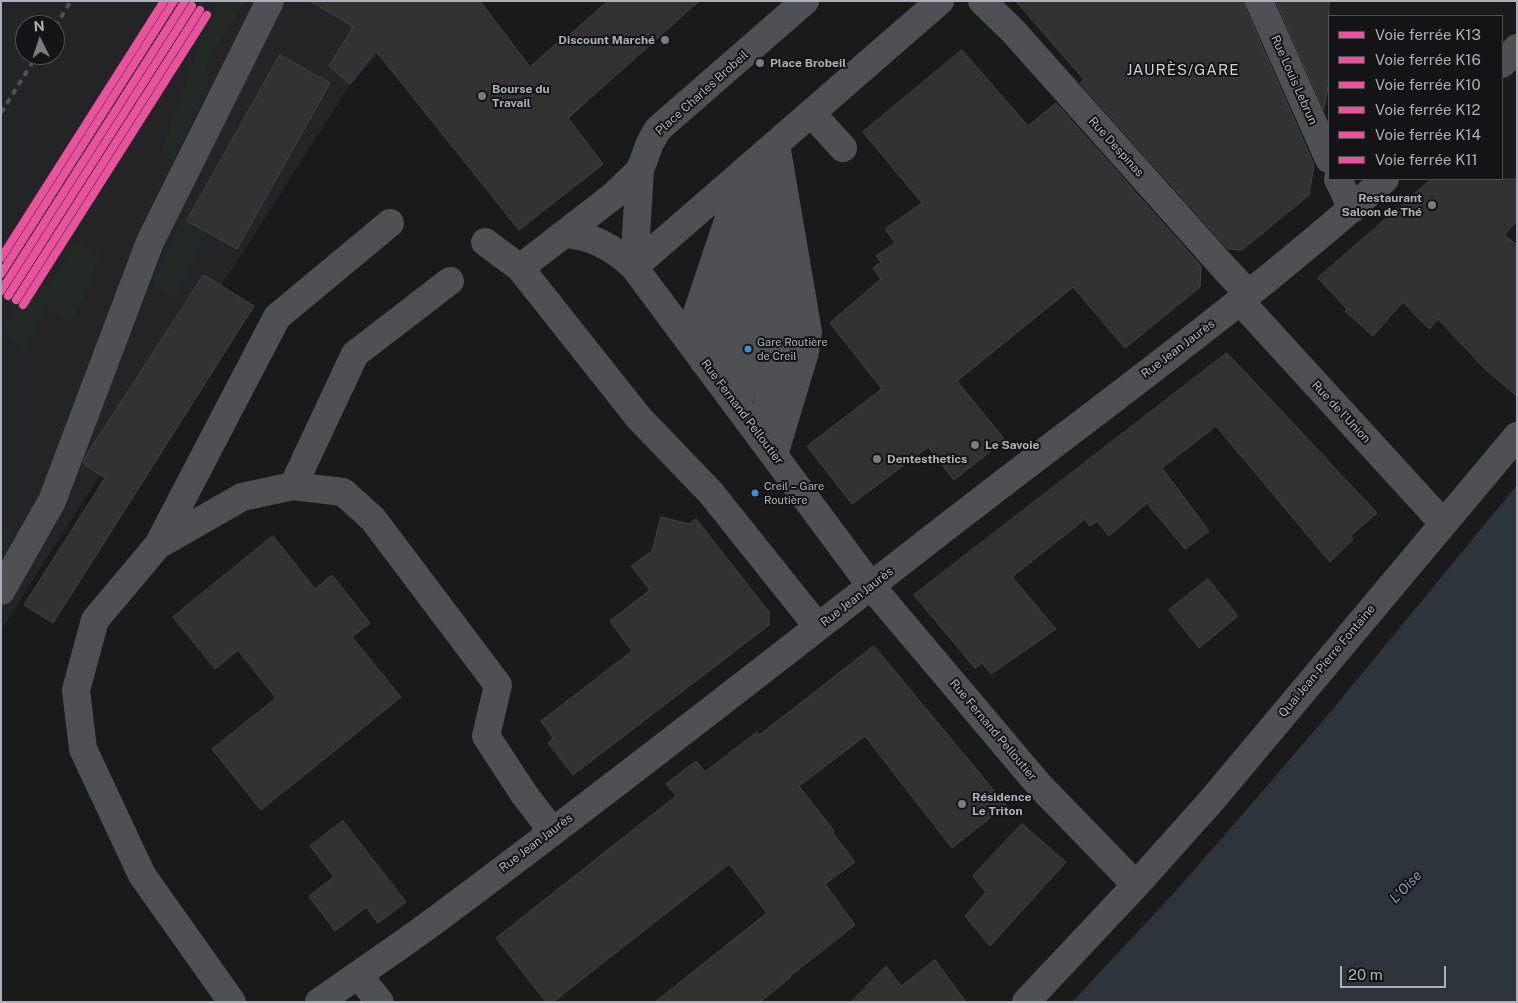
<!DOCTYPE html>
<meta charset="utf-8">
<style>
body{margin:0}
#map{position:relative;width:1518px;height:1003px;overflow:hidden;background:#1a1a1a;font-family:"Public Sans",sans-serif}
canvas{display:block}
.frame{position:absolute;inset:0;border:2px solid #adb0ba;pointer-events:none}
.legend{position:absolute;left:1328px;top:15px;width:175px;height:165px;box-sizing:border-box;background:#141416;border:1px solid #515258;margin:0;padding:6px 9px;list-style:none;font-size:15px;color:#adb0ba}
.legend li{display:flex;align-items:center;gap:10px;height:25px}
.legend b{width:25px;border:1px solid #515258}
.north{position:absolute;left:15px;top:15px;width:50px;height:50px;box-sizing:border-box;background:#141416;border:1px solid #515258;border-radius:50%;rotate:356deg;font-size:14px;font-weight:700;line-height:20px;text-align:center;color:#adb0ba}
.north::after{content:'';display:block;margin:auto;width:18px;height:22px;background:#7a7c82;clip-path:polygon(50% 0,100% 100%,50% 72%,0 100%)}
.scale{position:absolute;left:1340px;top:966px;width:106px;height:22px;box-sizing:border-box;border:2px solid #adb0ba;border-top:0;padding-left:6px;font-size:15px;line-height:18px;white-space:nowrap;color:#adb0ba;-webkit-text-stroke:4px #141416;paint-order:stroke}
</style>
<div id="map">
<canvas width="1518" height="1003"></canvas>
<div class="frame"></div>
<ul class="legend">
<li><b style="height:6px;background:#e9539d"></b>Voie ferrée K13</li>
<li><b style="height:6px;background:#e9539d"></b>Voie ferrée K16</li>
<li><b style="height:6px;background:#e9539d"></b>Voie ferrée K10</li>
<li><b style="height:6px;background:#e9539d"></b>Voie ferrée K12</li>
<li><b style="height:6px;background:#e9539d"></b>Voie ferrée K14</li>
<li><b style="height:6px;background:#e9539d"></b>Voie ferrée K11</li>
</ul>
<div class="north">N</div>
<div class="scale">20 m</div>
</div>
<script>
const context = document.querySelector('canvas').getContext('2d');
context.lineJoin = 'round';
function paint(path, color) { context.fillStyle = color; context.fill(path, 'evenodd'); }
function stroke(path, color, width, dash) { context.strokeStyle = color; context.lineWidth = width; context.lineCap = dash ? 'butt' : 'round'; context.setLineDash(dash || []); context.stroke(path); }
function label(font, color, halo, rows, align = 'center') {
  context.font = font + ' "Public Sans",sans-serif'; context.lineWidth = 4; context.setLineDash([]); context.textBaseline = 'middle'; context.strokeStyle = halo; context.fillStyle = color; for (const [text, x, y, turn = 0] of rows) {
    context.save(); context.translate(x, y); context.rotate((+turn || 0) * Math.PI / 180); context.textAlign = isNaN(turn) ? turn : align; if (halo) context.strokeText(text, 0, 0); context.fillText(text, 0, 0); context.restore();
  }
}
const built = new Path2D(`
 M 1,1 L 418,1 L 378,54 L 348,88 L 1,630 ZM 25,25 L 55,25 L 55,55 L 25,55 Z`);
const green = new Path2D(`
 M 218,1 L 245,1 L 207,62 L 209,84 L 172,161 L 161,154 L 205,26 Z
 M 182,217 L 209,226 L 174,297 L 152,286 Z
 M 74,243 L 102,254 L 72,321 L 44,309 L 25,348 L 1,333 L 20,298 L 53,280 Z
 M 1,526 L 14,534 L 1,555 Z`);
const water = new Path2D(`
 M 1517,485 L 1517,1002 L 1072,1002 L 1174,893 L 1254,801 L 1332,710 Z`);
const building = new Path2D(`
 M 311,1 L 480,1 L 530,67 L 564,37 L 566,38 L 608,1 L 699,1 L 568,118 L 603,164 L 519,230 L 376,51 L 350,84 L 329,66 L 353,27 Z
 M 1016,1 L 1244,1 L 1245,7 L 1314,165 L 1309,195 L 1242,250 L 1228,249 L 1080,83 L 1084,80 Z
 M 1276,1 L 1329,1 L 1329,81 L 1324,110 Z
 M 962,50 L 1028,126 L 1056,103 L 1201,266 L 1200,287 L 1125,348 L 1073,287 L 957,381 L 1005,440 L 954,480 L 928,447 L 852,504 L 807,446 L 882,389 L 830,323 L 881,279 L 873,268 L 881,262 L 876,256 L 895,243 L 885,229 L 922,203 L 863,132 Z
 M 280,55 L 330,83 L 237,249 L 187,221 Z
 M 1432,179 L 1517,179 L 1517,221 L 1504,235 L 1517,245 L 1517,396 L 1485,369 L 1438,319 L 1429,329 L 1403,302 L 1373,336 L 1345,311 L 1347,309 L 1318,278 Z
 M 204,275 L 254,306 L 53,623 L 24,605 L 105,478 L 83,463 L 86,456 Z
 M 1227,353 L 1377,513 L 1350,536 L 1353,539 L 1330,562 L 1216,426 L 1162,468 L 1209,531 L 1185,549 L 1147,503 L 1109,536 L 1097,521 L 1090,526 L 1085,519 L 1012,577 L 1056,629 L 991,674 L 982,663 L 975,668 L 914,595 Z
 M 661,517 L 689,524 L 696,519 L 769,612 L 769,625 L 573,775 L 548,743 L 553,738 L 541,721 L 632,651 L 610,621 L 650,590 L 631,566 L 652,551 Z
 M 273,536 L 315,589 L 332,575 L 370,623 L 352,637 L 401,697 L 261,810 L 212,749 L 276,698 L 238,650 L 215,669 L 173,617 Z
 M 1208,579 L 1238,616 L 1199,648 L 1169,610 Z
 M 874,646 L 1006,805 L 952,848 L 865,736 L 799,786 L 834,831 L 832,832 L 855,862 L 825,884 L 855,925 L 790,976 L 791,977 L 760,1002 L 655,1002 L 767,913 L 729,864 L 553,1002 L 546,1002 L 496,938 L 676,796 L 666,784 L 696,761 L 705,772 L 757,732 L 759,735 Z
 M 343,821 L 406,902 L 378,923 L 366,907 L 335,931 L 309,896 L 334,877 L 310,846 Z
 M 1022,824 L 1066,862 L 990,946 L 965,916 L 986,892 L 973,876 Z
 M 935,960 L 966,1002 L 851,1002 L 886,966 L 901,986 Z`);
const minor = new Path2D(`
 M 982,1 L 1013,31 L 1226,270 L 1249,294
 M 1259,1 L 1329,159
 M 1502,64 L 1517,48
 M 811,113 L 843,148
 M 640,170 L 613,196 L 520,268 L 639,418 L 711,493 L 818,627
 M 1338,179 L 1352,209
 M 564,234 C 591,235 614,248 634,267 L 871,586 L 1039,785 L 1136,885
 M 485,242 L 520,268
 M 634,267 L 940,1
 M 634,267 L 640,170 L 650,143 L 658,129 L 805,1
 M 1240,301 L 1443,523
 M 688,340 L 744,173
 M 704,362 L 775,148
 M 721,384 L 782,190
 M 737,405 L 792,246
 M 758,434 L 800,297
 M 774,455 L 805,352 L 808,332 L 776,144
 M 293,486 L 355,354 L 450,281
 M 158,545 L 277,317 L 390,223
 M 1,591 L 52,501 L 150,242 L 270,1
 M 358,975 L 380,1002
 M 232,1002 L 142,875 L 83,749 L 76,690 L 95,620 L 158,545 L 242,497 L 293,486 L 343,492 L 373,519 L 498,685 L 486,736 L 524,794 L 552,831
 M 319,1002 C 360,973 401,946 441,916 C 609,791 774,661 940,532 C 1089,416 1244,305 1385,179
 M 1026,1002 L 1136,885 L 1212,800 L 1517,436`);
const rail = new Path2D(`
 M 55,27 L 71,1
 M 1,113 L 37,55`);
const rail1 = new Path2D(`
 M 1,291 L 185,1`);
const rail2 = new Path2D(`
 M 8,296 L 192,6`);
const rail3 = new Path2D(`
 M 1,274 L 174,1`);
const rail4 = new Path2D(`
 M 16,300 L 200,10`);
const rail5 = new Path2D(`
 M 1,258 L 164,1`);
const rail6 = new Path2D(`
 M 23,305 L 207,15`);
const markers = [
 [665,40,5,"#7a7c82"],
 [760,63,5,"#7a7c82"],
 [482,96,5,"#7a7c82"],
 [1432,205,5,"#7a7c82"],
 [748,349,4.5,"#3a90db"],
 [975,445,5,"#7a7c82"],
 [877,459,5,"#7a7c82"],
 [755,493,4.5,"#3a90db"],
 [962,804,5,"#7a7c82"]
];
const busNames = [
 ["Gare Routière",757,343],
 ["de Creil",757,357],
 ["Creil – Gare",764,487],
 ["Routière",764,501]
];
const poiNames = [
 ["Discount Marché",655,40,"right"],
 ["Place Brobeil",770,63],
 ["Bourse du",492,89],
 ["Travail",492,103],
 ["Restaurant",1422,198,"right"],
 ["Saloon de Thé",1422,212,"right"],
 ["Le Savoie",985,445],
 ["Dentesthetics",887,459],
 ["Résidence",972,797],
 ["Le Triton",972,811]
];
const streetNames = [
 ["Rue Louis Lebrun",1294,80,66],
 ["Place Charles Brobeil",702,93,-42],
 ["Rue Despinas",1116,147,48],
 ["Rue Jean Jaurès",1178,349,-37],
 ["Rue Fernand Pelloutier",742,412,53],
 ["Rue de l'Union",1341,412,47],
 ["Rue Jean Jaurès",857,597,-38],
 ["Quai Jean-Pierre Fontaine",1327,661,-50],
 ["Rue Fernand Pelloutier",993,730,50],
 ["Rue Jean Jaurès",536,843,-37]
];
const waterNames = [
 ["L'Oise",1406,887,-46]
];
const quarterNames = [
 ["JAURÈS/GARE",1183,70]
];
paint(built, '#242426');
paint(green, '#222924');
paint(water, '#2e343c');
paint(building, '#323233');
stroke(building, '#434346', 1);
stroke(minor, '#4f5053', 28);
stroke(rail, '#505053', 4, [6, 5]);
stroke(rail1, '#e9539d', 8);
stroke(rail2, '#e9539d', 8);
stroke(rail3, '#e9539d', 8);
stroke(rail4, '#e9539d', 8);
stroke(rail5, '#e9539d', 8);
stroke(rail6, '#e9539d', 8);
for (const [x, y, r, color] of markers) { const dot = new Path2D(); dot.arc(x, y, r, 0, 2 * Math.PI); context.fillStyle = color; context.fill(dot); stroke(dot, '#141416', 2); }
label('11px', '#adb0ba', '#141416', busNames, 'left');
label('bold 12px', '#adb0ba', '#141416', poiNames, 'left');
label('12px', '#adb0ba', '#141416', streetNames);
label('italic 14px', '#869bb3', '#141416', waterNames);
context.letterSpacing = '1px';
label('15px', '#cdcfd6', '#141416', quarterNames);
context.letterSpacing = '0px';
</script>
